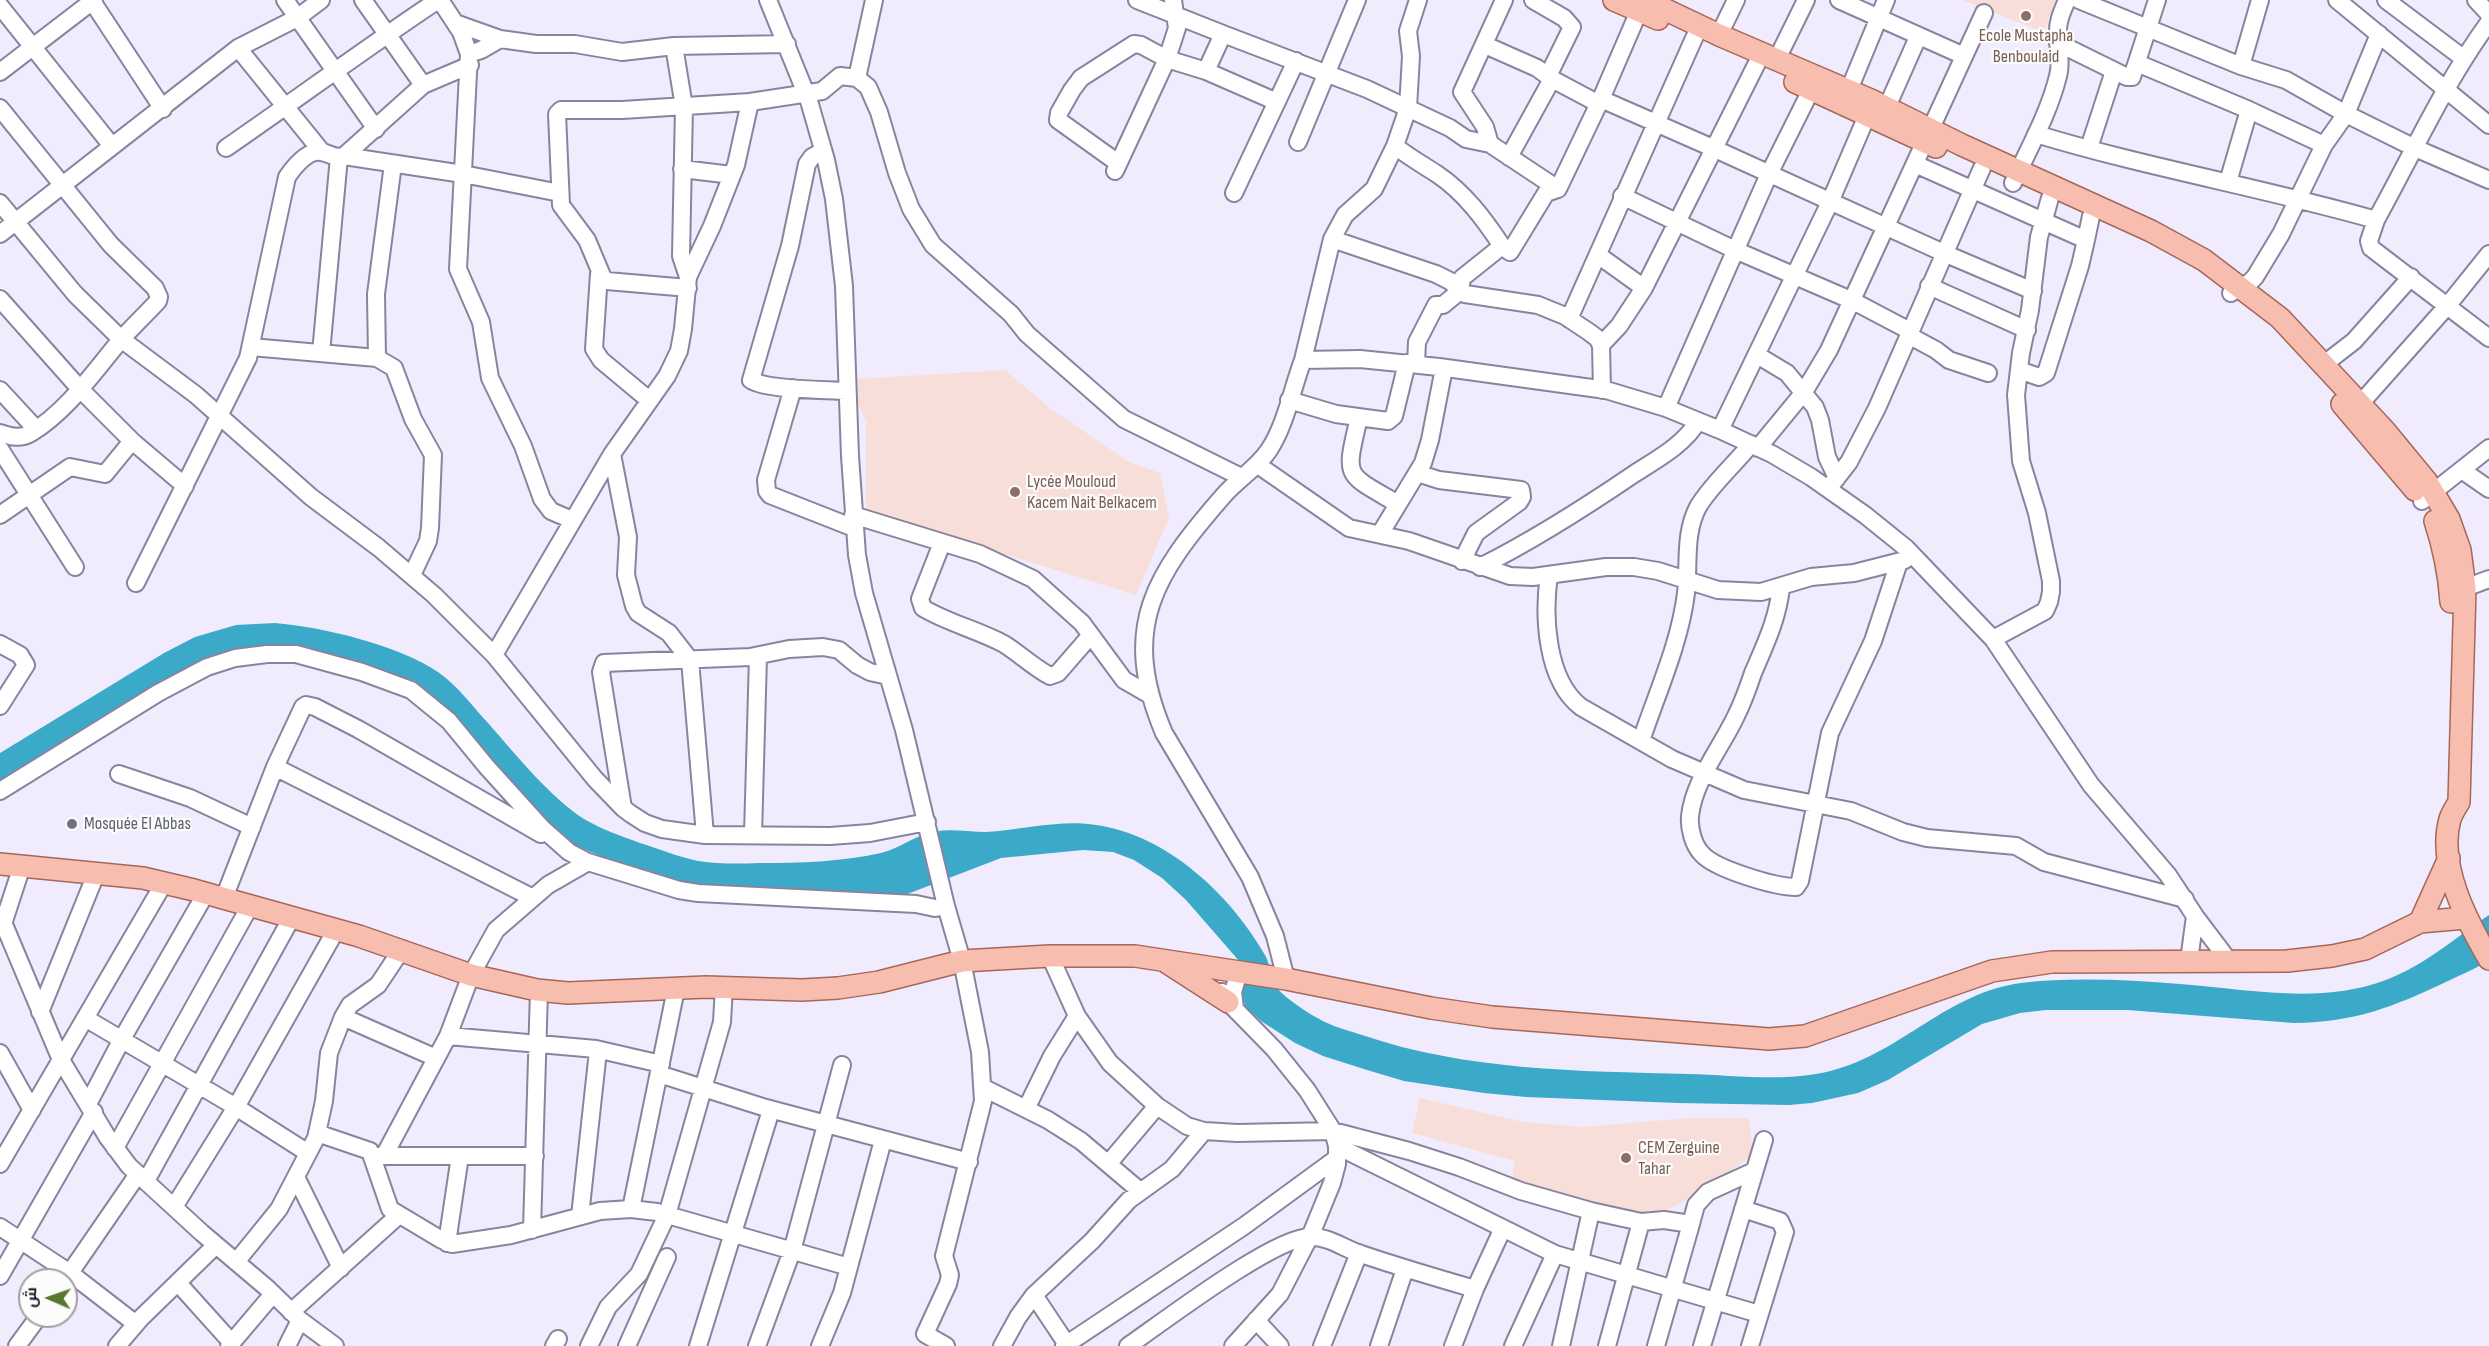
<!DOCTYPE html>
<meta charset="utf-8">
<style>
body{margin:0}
#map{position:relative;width:2489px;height:1346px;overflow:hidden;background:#f0ecfe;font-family:"Sofia Sans Condensed",Cairo,sans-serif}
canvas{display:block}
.north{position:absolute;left:18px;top:1268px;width:60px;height:60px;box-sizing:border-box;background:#fcfcfc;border:2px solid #a0a0a4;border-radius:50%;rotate:272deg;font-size:16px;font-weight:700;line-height:24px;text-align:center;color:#17151f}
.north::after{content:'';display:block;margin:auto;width:21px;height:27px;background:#59782f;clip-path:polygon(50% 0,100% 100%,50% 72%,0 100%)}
</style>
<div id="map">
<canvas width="2489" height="1346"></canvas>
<div class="north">ش</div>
</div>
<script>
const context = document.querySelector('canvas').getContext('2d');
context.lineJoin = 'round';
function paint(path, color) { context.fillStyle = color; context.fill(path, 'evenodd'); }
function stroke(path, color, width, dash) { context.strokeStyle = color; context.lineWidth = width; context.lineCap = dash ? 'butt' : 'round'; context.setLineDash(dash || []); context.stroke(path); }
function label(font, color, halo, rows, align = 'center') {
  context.font = font + ' "Sofia Sans Condensed",sans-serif'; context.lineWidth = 4.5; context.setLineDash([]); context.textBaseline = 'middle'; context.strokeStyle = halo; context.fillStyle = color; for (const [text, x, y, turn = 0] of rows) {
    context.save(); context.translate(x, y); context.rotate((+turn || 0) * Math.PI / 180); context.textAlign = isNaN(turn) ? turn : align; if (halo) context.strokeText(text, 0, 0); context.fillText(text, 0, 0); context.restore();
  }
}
const education = new Path2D(`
 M 1962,0 L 2057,0 L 2043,32 Z
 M 1005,370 L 1051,409 L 1129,462 L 1160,473 L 1169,518 L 1136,595 L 866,511 L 866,421 L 858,404 L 857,379 Z
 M 1420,1098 L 1523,1122 L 1583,1127 L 1689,1118 L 1749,1118 L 1753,1155 L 1699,1193 L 1654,1217 L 1511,1183 L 1515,1161 L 1412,1133 Z`);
const water = new Path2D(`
 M 275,623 C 323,627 398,645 438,672 C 458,686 472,706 489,724 C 514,753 552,799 584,819 C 601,829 621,836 640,843 C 659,849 679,857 698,861 C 718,864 739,864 759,863 C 800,863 841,862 881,853 C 901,848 916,834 938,831 C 953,829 970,832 986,832 C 1021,830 1062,819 1096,825 C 1167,835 1230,894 1265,955 C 1271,965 1270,980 1277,988 C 1287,1000 1314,1017 1327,1023 C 1338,1028 1351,1031 1362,1035 C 1468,1071 1578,1071 1688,1074 C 1735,1075 1788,1083 1834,1070 C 1903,1051 1947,993 2021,983 C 2073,977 2128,980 2180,984 C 2247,989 2320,1005 2386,980 C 2425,965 2455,938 2489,915 L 2489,960 C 2476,969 2462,974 2448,981 C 2393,1007 2356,1022 2294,1023 L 2127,1010 L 2046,1010 L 2020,1013 L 1982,1024 L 1888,1080 L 1858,1093 L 1812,1103 L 1789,1105 L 1678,1103 L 1526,1097 L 1484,1093 L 1404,1081 L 1367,1070 L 1323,1056 L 1295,1043 L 1261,1021 L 1245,1006 L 1242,995 L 1245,982 L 1240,962 L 1186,900 L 1162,878 L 1134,860 L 1113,852 L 1083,850 L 1001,858 L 897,898 L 690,887 L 621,864 L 576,846 L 567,839 L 503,779 L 435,700 L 285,648 L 125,704 L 0,783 L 0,753 L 164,653 L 195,637 L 236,625 Z`);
const minor = new Path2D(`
 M 285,0 L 376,129
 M 363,0 L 423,85
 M 440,0 L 461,32 L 469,54 L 458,269 L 481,322 L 490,378 L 523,446 L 542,499 L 551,511 L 572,520
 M 768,0 L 809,101 L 826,160 L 834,199 L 844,286 L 850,456 L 857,555 L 864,593 L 904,730 L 946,906 L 962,961 L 980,1052 L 983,1101 L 944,1256 L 950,1275 L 948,1284 L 925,1334 L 946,1346
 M 1533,0 L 1564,18 L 1572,27 L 1548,76
 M 1839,0 L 1964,56
 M 2079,0 L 2241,66 L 2286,80 L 2346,114 L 2415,148 L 2489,180
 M 2337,0 L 2489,125
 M 2386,0 L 2463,58
 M 2476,0 L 2489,14
 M 92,1 L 163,109
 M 0,6 L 112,146
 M 2489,22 C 2444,84 2413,153 2376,220 L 2369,241 L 2371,248 L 2489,338
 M 455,23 L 500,39 L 536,44 L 575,44 L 622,52 L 674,46
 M 1223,34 L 1367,89 L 1450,128 L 1466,139 L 1490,144 L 1558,189
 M 1719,35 L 1736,0
 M 2058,43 L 2127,77 L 2132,77 L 2157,0
 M 1485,45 L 1537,68 L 1552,79 L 1599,104
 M 238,48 L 322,152
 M 469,54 L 481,50 L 500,39
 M 1777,59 L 1806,0
 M 2137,63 L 2249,110 L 2324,145
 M 2241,66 L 2260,0
 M 1206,71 L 1277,102
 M 0,72 L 94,0
 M 857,78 L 874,0
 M 1849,90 L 1886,0
 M 1601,99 L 1715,149 L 1946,254 L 2033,291
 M 1887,107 L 1918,37
 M 0,108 L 111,245 L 155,288 L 159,297 L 158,301 C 145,315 131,328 119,342 C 93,373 67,411 31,433 C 21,439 11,437 0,433
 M 2036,134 C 2148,168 2264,188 2376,220
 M 1298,142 L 1357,0
 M 1490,144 L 1485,127 L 1462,92 L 1504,0
 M 1395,146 C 1409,157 1423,165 1437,174 C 1465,193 1484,219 1502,246
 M 226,148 C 297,99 366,48 438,0
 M 2089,148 L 2114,71
 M 823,151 L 812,157 L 807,164 L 790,246 L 751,380 C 766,390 826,390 847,391
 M 344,156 L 463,174 L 560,193
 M 1509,157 L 1552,79
 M 1118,163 L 1058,120 L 1059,113 L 1072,90 L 1081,78 L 1134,44 L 1141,45 L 1167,59 L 1206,71 L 1223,34 L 1137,0
 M 1915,164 L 2086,240 L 2080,266 L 2046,373 L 2039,377 L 2019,370
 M 682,169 L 732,175
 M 1115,171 L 1167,59 L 1177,28 L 1173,0
 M 2228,182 L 2249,110
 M 2013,183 C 2029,148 2049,113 2058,76 C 2062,62 2058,50 2058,35 C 2057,22 2062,12 2067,0
 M 1234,193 L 1296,61
 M 1622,196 L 1735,250 L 1853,301 L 1910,331
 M 0,203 L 75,294 L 121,339 L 196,395 L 311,497 L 379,548 L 434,595 L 494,655 L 595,779 L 623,808 L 631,814 L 645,823 L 662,829 L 705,835 L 830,836 L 870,833 L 927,822
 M 0,234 L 238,48 L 297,18 L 321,0
 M 1332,239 L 1436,274 L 1450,281 L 1465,294 L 1538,305 L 1565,316 L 1589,332 L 1597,338 L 1601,345 L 1602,390
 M 2086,240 L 2091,216
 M 1598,255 L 1644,288
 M 599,274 L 594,349 L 601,360 L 649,400
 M 688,277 L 681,256 L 684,107 L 674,46 L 787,44
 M 1929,286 L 2027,330
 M 688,288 L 607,281 L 603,278 L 587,240 L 561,205 L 557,114 L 561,110 L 622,110 L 750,102
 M 2231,293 L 2240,286 L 2249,283 L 2255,277 L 2281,234 L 2324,145 L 2346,114 L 2379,34
 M 0,299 L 80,389 L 132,441 L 185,486
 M 1569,319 L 1695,36
 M 1908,335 L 1936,350 L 1949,360 L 1988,373
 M 1601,345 L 1619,326 L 1644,288 L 1757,63
 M 251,347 L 377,358 L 394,368 L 413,419 L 433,455 L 430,528 L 428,541 L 412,575
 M 321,353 L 339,157
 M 1757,355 L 1787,373 L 1815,407 L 1820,420 L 1827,457 L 1837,478
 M 377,358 L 376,294 L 393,164
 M 1303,360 L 1332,239 L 1345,215 L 1374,189 L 1395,146 L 1408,108 L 1411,56 L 1408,31 L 1418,0
 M 1416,364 L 1417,342 L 1436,305 L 1443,305 L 1460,291 L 1462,278 L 1502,246 L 1510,252 L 1546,193 L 1558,189 L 1601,99 L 1639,11 L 1646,4
 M 2323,365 L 2354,341 L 2411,277
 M 793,388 L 766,480 L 767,491 L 770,495 L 854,528
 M 0,390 L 36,429
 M 1289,400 L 1336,414 L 1388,421 L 1394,416 L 1407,363
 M 2360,404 L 2448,305 L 2489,254
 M 1666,408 L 1769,174 L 1811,90
 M 1359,417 C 1345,479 1343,472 1398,504
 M 1720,430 L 1830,202 L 1872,104
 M 1758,448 L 1804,392 L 1829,350 L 1984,13
 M 0,449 L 75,567
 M 612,454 L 628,537 L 626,575 L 634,606 L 638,613 L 669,633 L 690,660 L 705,835
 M 1258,465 L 1349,528 L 1409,541 L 1510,576 L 1533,577 L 1606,567 L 1634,567 L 1658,571 L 1718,590 L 1761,592 L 1811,577 L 1854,573 L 1905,560
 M 2463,471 L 2489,489
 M 1417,473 L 1439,480 L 1521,490 L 1522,497 L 1519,502 L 1476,533 L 1462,561
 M 1828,489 L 1849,462 L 1877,408 L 1982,168
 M 2422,501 L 2489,448
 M 0,515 L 70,467 L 105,474 L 132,441
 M 853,515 L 980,554 L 1033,579 L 1082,623 L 1124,680 L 1150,695
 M 1380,534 L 1423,463 L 1430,440 L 1444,368
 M 942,543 L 920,599 L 923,608 C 948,623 978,630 1004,644 C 1020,654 1033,667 1050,676 L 1058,673 L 1091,635
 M 1480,567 C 1534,540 1584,508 1634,474 C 1657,459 1684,445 1698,421
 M 1549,575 C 1543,616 1546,680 1581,707 L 1672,759 L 1744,790 L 1851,811 L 1903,832 L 1927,838 L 2016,846 L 2044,862 L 2185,899
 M 136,583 L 248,358 L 287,177 C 294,167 307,150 321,152 C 330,153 334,159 344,156 L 423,85 L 470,65
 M 1781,587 C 1778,618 1765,645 1753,673 C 1748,688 1743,702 1736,716 C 1721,748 1694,780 1690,816 C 1689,828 1693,845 1702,854 C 1715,869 1775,887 1796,887 L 1800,881 L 1830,733 L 1873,641 L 1899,562
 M 2465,588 L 2489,579
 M 1993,639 L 2045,611 L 2049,602 L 2051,592 L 2051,581 L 2037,513 L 2021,461 L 2016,395 L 2021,353 L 2030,310 L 2039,237 L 2050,198
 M 0,644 L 20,655 L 26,665 L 0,706
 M 494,655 L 612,454 L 667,376 L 679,351 L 683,329 L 688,277 L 712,226 L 736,165 L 750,102 L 822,91 L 840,76 L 857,78 L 868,87 L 879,112 L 897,173 L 911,209 L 933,245 L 1011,314 L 1027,334 L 1124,419 L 1241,477
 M 1641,741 C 1657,693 1680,643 1686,593 C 1689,565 1684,533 1698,507 C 1710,486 1735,464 1751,444
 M 275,767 L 533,898
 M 119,774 L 190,798 L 252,827
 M 0,791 L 158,693 L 207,667 L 235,658 L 267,654 L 296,654 L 362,672 L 411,690 L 449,721 L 486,766 L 543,829 L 569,852 L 588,862 L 679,890 L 698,893 L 916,904 L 935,908 L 946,906
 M 623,808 L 601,672 L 604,663 L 750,657 L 789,649 L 823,647 L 839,650 L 857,665 L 870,672 L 888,676
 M 753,835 L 758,656
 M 224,898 L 275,767 L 303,707 L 306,705 L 315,707 L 358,729 L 541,834
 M 0,915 L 61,1060 L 108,1138 L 129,1166 L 202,1233 L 267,1288 L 300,1320 L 335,1346
 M 4,921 L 22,866
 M 1050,956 L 1077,1016 L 1110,1063 L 1157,1106 L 1187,1126 L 1204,1131 L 1237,1133 L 1333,1131 L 1409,1151 L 1459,1167 L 1521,1191 L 1591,1211 L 1641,1222 L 1664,1220 L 1691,1224 L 1696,1205 L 1708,1192 L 1754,1171
 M 2189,961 L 2195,916
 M 1286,979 L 1275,936 L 1250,877 L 1164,733 C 1119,627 1155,574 1224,495 C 1238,479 1257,468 1269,450 C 1286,424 1292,389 1303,360 L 1360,359 L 1439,367 L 1606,390 L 1666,408 L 1720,430 L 1772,454 L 1811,477 L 1865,515 L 1906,548 L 1993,639 L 2091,785 L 2168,875 L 2195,916 L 2229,961
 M 1222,992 L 1228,1002 L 1274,1049 L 1307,1090 L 1333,1131 L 1337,1146 L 1337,1164 L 1332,1183 L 1312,1232 L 1280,1294 L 1233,1346
 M 1235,1009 L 1233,992 L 1239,972
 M 40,1012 L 96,874
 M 343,1017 L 436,1058
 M 85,1018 L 236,1107 L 308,1153
 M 448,1036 L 596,1049 L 661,1064
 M 0,1053 L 32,1110
 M 659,1074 L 766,1108 L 969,1162
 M 984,1088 L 1048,1120 L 1081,1141 L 1140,1191
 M 89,1102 L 122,1039 L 206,893
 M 1026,1109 L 1052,1056 L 1077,1016
 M 317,1133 L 370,1151 L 390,1209 L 440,1239 L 452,1244 L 511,1235 L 600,1211 L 631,1209 L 657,1212 L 849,1267
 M 1337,1146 L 1555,1254 L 1759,1314
 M 115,1148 L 250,906
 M 377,1156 L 535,1156
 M 384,1156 L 448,1036 L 471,975 L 496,930 L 548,885 L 588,862
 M 0,1164 L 164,883
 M 1108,1164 L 1157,1106
 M 296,1177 L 341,1268
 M 146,1181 L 292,917
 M 174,1207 L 236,1107 L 336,930
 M 631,1209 L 676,989
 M 1743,1209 L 1780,1221 L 1785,1232 L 1750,1346
 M 580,1216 L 598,1051
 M 0,1227 L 70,1273 L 136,1324
 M 532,1230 L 539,990
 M 447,1243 L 460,1156
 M 236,1262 L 279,1209 L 316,1138 L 324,1101 L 329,1053 L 343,1017 L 350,1005 L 378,985 L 402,949
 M 0,1276 L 94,1112
 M 65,1280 L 138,1174
 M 178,1283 L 232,1343
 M 1034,1295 L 1068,1346
 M 291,1312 L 399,1215
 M 1256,1320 L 1280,1346
 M 17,1346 L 39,1316
 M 117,1346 L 141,1318 L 216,1245
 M 229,1346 L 273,1294
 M 287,1346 L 300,1320
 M 554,1346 L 558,1339
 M 589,1346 L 608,1307 L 639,1274 L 667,1215 L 722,1022 L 724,987
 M 627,1346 L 667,1257
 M 698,1346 L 771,1110
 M 757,1346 L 792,1251 L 842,1065
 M 820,1346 L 842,1293 L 883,1140
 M 1002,1346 L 1018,1317 L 1034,1295 L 1092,1241 L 1129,1200 L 1172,1169 L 1204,1131
 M 1064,1346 L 1244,1226 L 1337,1158
 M 1128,1346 C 1163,1322 1274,1237 1310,1237 C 1328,1236 1345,1249 1361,1254 C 1399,1267 1437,1278 1475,1289
 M 1322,1346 L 1359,1253
 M 1379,1346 L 1405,1269
 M 1453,1346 L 1475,1289 L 1503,1228
 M 1513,1346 L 1555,1254
 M 1561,1346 L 1591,1211
 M 1607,1346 L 1641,1222
 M 1656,1346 L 1691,1224
 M 1702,1346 L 1764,1140`);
const major = new Path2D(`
 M 1614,0 L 1658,19
 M 1645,0 L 1719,35 L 1873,101 L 1962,145 L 2151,231 L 2204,260 L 2280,318 L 2385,431 L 2427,482 L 2449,519 L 2460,550 L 2465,588 L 2459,802 C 2456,807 2452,813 2450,819 C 2437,865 2467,921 2489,959
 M 1795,82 L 1936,147
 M 2342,404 L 2415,490
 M 2435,521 C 2444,548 2449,574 2451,602
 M 0,864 L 143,878 L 194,890 L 359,936 L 471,975 L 537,990 L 568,993 L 706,987 L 802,990 L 838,988 L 879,982 L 962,961 L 1050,956 L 1135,956 L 1286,979 L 1431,1008 L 1492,1017 L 1769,1039 L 1805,1036 L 1992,971 L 2052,962 L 2287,961 L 2332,956 L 2365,949 L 2420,922 L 2465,918
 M 2420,922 L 2449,858
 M 1166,962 L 1228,1002`);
const markers = [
 [2026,16,6,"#8d6e63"],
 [1015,492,6,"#8d6e63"],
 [72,824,6,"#6b7280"],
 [1626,1158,6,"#8d6e63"]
];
const educationNames = [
 ["Ecole Mustapha",2026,36,"center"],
 ["Benboulaid",2026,57,"center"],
 ["Lycée Mouloud",1027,482],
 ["Kacem Nait Belkacem",1027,503],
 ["CEM Zerguine",1638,1148],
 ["Tahar",1638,1169]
];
const worshipNames = [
 ["Mosquée El Abbas",84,824]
];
paint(education, '#f8ded9');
paint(water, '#3baac9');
stroke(minor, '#8a839f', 20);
stroke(major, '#a5675a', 24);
stroke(minor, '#fff', 16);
stroke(major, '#f7beaf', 21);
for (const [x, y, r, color] of markers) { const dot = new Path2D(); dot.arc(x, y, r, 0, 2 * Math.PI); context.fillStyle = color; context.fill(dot); stroke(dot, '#fcfcfc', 2); }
label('18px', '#785e54', '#fcfcfc', educationNames, 'left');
label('18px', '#5b616d', '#fcfcfc', worshipNames, 'left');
</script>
